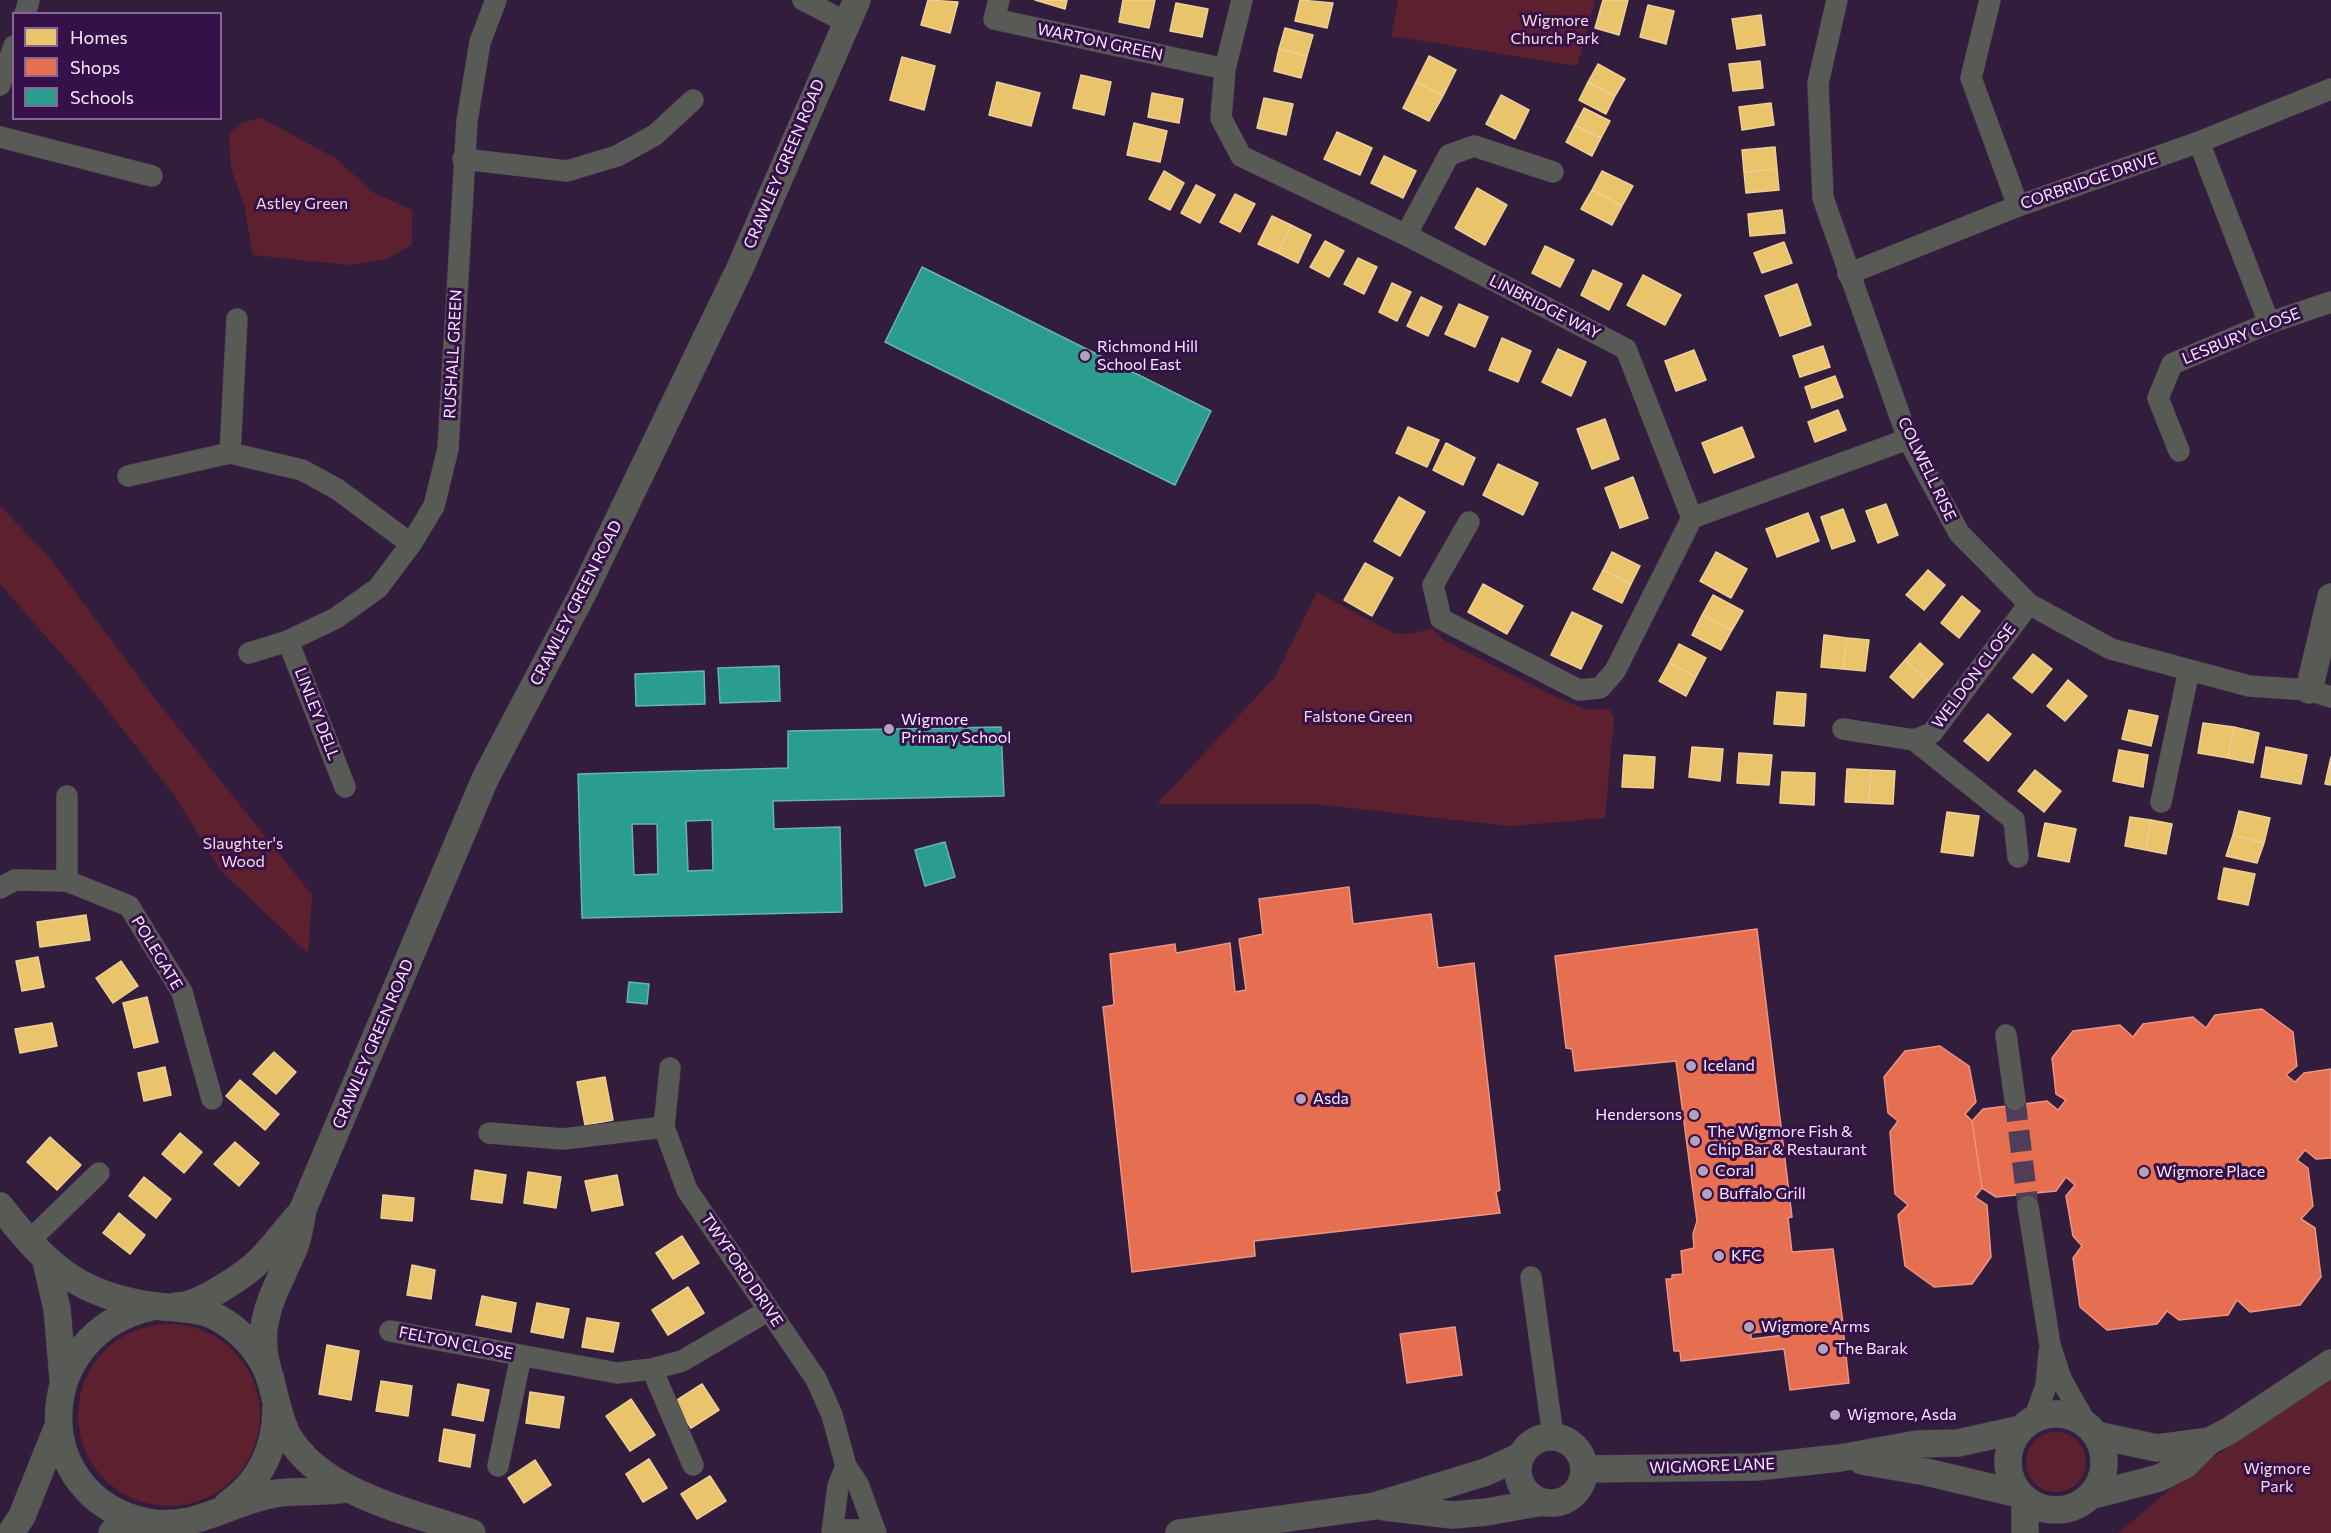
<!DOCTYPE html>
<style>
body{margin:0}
#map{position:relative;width:2331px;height:1533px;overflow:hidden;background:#321e3c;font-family:Commissioner,sans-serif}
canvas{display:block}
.legend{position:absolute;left:12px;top:12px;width:210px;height:108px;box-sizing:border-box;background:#361149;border:2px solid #836892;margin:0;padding:8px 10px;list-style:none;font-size:18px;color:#f6eaff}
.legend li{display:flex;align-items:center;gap:12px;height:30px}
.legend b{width:30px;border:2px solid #836892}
</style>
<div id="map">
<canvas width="2331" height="1533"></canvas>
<ul class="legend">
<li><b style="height:16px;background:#e9c46a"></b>Homes</li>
<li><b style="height:16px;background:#e76f51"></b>Shops</li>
<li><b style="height:16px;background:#2a9d8f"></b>Schools</li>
</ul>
</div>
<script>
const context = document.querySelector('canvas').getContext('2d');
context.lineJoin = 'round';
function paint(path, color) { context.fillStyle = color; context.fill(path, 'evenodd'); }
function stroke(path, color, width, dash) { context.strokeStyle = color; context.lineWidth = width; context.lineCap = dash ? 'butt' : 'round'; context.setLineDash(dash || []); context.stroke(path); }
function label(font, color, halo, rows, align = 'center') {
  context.font = font + ' Commissioner,sans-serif'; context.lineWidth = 6; context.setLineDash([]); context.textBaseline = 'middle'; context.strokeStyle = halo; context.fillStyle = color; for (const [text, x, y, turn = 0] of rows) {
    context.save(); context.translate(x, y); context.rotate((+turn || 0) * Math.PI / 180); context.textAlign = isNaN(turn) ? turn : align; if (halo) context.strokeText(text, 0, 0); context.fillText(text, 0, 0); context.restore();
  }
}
const green = new Path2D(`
 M 1398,0 L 1595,0 L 1577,66 L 1391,36 Z
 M 261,118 L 335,158 L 374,193 L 412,210 L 412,245 L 386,259 L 350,265 L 253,255 L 244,205 L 231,168 L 229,134 L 241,123 Z
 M 0,506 L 50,558 L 155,699 L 312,895 L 308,953 L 222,872 L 174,795 L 85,681 L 0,584 Z
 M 1317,592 L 1393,633 L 1408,634 L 1432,629 L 1445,641 L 1560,699 L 1585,709 L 1610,709 L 1614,718 L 1605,818 L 1510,826 L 1315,804 L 1157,804 L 1275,677 Z
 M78 1415a91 91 0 1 1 182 0a91 91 0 1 1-182 0Z
 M 2331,1379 L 2331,1533 L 2118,1533 L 2191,1472 Z
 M2026 1462a30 30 0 1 1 60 0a30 30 0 1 1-60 0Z`);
const homes = new Path2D(`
 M 928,0 L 958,2 L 950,33 L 921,25 Z
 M 1035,0 L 1067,0 L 1065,9 Z
 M 1123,0 L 1155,0 L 1149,28 L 1119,22 Z
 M 1300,0 L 1333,3 L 1327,28 L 1295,21 Z
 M 1603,0 L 1628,0 L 1619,35 L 1595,28 Z
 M 1176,3 L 1208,9 L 1202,37 L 1170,31 Z
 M 1648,5 L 1674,11 L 1666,44 L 1640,37 Z
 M 1761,15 L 1765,45 L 1737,49 L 1732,19 Z
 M 1285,28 L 1313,35 L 1307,56 L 1279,49 Z
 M 1279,49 L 1307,56 L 1301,78 L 1274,71 Z
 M 1429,56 L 1456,70 L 1443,96 L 1416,82 Z
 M 902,57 L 935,66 L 924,110 L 890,100 Z
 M 1760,61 L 1763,88 L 1733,91 L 1729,64 Z
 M 1598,64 L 1625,79 L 1615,96 L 1588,82 Z
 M 1081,75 L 1111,82 L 1104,115 L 1073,108 Z
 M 997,82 L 1040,93 L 1031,126 L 989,115 Z
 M 1416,82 L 1443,96 L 1429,121 L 1403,108 Z
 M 1588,82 L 1615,96 L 1606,114 L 1579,100 Z
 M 1152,93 L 1183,99 L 1179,123 L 1148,117 Z
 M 1501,95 L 1529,110 L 1515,139 L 1486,124 Z
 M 1264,98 L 1293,104 L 1286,135 L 1257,128 Z
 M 1771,103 L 1774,125 L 1742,130 L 1739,107 Z
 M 1584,108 L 1610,121 L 1601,138 L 1575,125 Z
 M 1134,123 L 1167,131 L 1160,162 L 1127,155 Z
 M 1575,125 L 1601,138 L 1592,156 L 1566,142 Z
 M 1337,132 L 1372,148 L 1360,175 L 1324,159 Z
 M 1775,147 L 1777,169 L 1744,172 L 1742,150 Z
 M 1384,156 L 1416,171 L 1403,198 L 1371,183 Z
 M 1777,169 L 1779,190 L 1746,193 L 1744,172 Z
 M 1164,171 L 1184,183 L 1170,210 L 1149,199 Z
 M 1602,171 L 1633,186 L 1622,206 L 1592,190 Z
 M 1196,185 L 1215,195 L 1200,223 L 1181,213 Z
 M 1477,188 L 1507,205 L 1485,245 L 1455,228 Z
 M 1592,190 L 1622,206 L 1612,225 L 1581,209 Z
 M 1235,194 L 1255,204 L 1240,232 L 1220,222 Z
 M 1782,210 L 1785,233 L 1750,236 L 1748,214 Z
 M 1272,216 L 1291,225 L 1278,253 L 1258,244 Z
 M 1291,225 L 1311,235 L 1298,263 L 1278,253 Z
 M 1325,241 L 1344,251 L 1329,277 L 1310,267 Z
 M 1784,242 L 1792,263 L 1762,273 L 1754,253 Z
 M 1545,246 L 1574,260 L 1560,287 L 1532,273 Z
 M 1358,258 L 1377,267 L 1364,294 L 1344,284 Z
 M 1593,270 L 1622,284 L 1609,310 L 1581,295 Z
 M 1643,275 L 1681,295 L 1665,325 L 1627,305 Z
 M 1392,283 L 1411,292 L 1397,321 L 1379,312 Z
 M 1797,284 L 1811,325 L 1780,336 L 1765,296 Z
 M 1421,297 L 1442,307 L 1428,336 L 1407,326 Z
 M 1459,304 L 1488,317 L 1475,347 L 1445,334 Z
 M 1502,338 L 1531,351 L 1518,382 L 1489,370 Z
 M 1823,346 L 1830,367 L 1800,377 L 1793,356 Z
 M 1558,349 L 1586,362 L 1571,396 L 1542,382 Z
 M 1694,350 L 1706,380 L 1676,391 L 1665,361 Z
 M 1835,376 L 1843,397 L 1812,408 L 1805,387 Z
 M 1838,410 L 1846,430 L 1815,442 L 1808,422 Z
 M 1605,419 L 1619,459 L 1592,469 L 1577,429 Z
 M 1408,427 L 1439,440 L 1427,467 L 1396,453 Z
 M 1742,427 L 1754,457 L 1714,473 L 1702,443 Z
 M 1446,443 L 1475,458 L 1463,485 L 1433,470 Z
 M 1498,464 L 1538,483 L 1523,515 L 1483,495 Z
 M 1633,477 L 1648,518 L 1620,528 L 1605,488 Z
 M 1399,497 L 1425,512 L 1400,556 L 1374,541 Z
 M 1886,504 L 1898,535 L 1878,543 L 1866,511 Z
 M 1843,509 L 1855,541 L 1832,549 L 1821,517 Z
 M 1808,513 L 1819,541 L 1777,557 L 1766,529 Z
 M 1612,552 L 1640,566 L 1631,584 L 1603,570 Z
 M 1716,552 L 1747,569 L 1731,598 L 1700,581 Z
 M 1365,563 L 1393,578 L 1372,616 L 1344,600 Z
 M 1603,570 L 1631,584 L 1622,603 L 1593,589 Z
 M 1928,570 L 1945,585 L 1924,610 L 1906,595 Z
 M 1483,584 L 1523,606 L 1507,634 L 1468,612 Z
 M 1713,595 L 1743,611 L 1732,630 L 1702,615 Z
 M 1962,596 L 1980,611 L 1959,638 L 1941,623 Z
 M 1572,612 L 1602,626 L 1581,669 L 1551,655 Z
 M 1702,615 L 1732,630 L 1721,650 L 1692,635 Z
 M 1824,635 L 1847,638 L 1843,669 L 1821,667 Z
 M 1847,638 L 1869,640 L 1865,671 L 1843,669 Z
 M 1920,643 L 1943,664 L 1928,681 L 1905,660 Z
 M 1679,644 L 1706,658 L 1696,677 L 1669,663 Z
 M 2033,654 L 2052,669 L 2032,693 L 2013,678 Z
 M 1905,660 L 1928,681 L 1913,698 L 1890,677 Z
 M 1669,663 L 1696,677 L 1686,696 L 1659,681 Z
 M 2068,680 L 2087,696 L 2065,721 L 2047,706 Z
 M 1777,692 L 1806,694 L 1804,726 L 1774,724 Z
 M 2129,710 L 2158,716 L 2151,746 L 2122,739 Z
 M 1988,714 L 2011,734 L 1988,761 L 1964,741 Z
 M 2203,723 L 2234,727 L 2228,758 L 2198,753 Z
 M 2234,727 L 2259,733 L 2253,763 L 2228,758 Z
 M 1692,747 L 1723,749 L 1720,781 L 1689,777 Z
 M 2266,747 L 2307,755 L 2301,784 L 2261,777 Z
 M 2119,750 L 2148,755 L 2143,787 L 2113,781 Z
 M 1739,753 L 1772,755 L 1769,785 L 1737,783 Z
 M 1624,755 L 1655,757 L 1653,788 L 1622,787 Z
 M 2331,757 L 2331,785 L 2325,784 Z
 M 1847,769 L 1871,770 L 1869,803 L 1845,802 Z
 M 1871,770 L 1895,771 L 1893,804 L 1869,803 Z
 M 2035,770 L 2061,791 L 2044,812 L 2018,791 Z
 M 1782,772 L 1815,773 L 1814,805 L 1780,803 Z
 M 2239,811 L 2270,818 L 2264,843 L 2233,835 Z
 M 1947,812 L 1979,816 L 1973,856 L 1941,852 Z
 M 2130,817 L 2151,820 L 2146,850 L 2125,846 Z
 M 2151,820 L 2172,824 L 2166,854 L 2146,850 Z
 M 2045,823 L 2076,829 L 2069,862 L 2038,856 Z
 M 2233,835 L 2264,843 L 2257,863 L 2226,856 Z
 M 2224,868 L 2255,874 L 2248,905 L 2218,899 Z
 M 86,915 L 90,940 L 40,947 L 37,922 Z
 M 38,957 L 44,987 L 22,991 L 16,961 Z
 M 121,961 L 138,986 L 113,1003 L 96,978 Z
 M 147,997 L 158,1042 L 134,1048 L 123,1003 Z
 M 52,1023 L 57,1046 L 20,1053 L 15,1029 Z
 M 274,1052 L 296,1072 L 276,1094 L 253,1074 Z
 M 165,1067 L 171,1095 L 144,1101 L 138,1073 Z
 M 605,1077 L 613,1120 L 585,1125 L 577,1082 Z
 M 240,1080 L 279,1114 L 265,1130 L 226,1096 Z
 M 180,1133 L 202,1152 L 184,1173 L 162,1154 Z
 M 50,1137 L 81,1165 L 57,1190 L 27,1162 Z
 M 235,1142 L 259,1163 L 239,1186 L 214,1164 Z
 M 475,1170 L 506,1175 L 502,1203 L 471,1199 Z
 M 528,1172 L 561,1177 L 556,1208 L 524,1203 Z
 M 617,1175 L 623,1205 L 592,1211 L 585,1181 Z
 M 144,1177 L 171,1199 L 156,1218 L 129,1196 Z
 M 383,1195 L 414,1198 L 412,1221 L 381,1218 Z
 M 119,1213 L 145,1235 L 130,1254 L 103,1233 Z
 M 682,1236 L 699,1263 L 673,1279 L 656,1253 Z
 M 412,1265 L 435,1270 L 431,1299 L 407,1295 Z
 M 688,1287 L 704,1313 L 668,1335 L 652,1310 Z
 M 482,1296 L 516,1303 L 511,1332 L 476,1325 Z
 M 537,1303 L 569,1309 L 563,1338 L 531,1332 Z
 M 587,1318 L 619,1323 L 613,1352 L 582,1347 Z
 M 327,1345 L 359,1351 L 351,1400 L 319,1394 Z
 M 381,1381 L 412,1386 L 408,1416 L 376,1411 Z
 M 458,1384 L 489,1390 L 483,1421 L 452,1415 Z
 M 702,1384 L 719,1410 L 691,1428 L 674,1402 Z
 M 530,1392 L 564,1397 L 559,1428 L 526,1423 Z
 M 631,1399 L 655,1435 L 630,1451 L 606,1416 Z
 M 444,1429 L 475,1435 L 470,1467 L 439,1461 Z
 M 649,1459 L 667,1488 L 643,1502 L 626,1474 Z
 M 535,1460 L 551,1485 L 524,1503 L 508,1478 Z
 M 710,1476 L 726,1501 L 697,1519 L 681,1494 Z`);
const shops = new Path2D(`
 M 1349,887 L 1353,924 L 1431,914 L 1438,968 L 1474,963 L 1500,1190 L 1496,1192 L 1500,1213 L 1254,1241 L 1255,1256 L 1132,1272 L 1103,1007 L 1114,1005 L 1110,954 L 1175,944 L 1176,953 L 1230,943 L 1235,992 L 1246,990 L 1239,939 L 1263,934 L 1259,899 Z
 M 1757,929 L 1792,1217 L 1788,1218 L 1792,1252 L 1833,1249 L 1843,1323 L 1751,1333 L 1751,1339 L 1843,1328 L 1849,1383 L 1790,1390 L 1784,1349 L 1681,1361 L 1680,1351 L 1674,1351 L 1666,1279 L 1672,1279 L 1672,1275 L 1683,1274 L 1681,1251 L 1694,1248 L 1693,1234 L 1697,1221 L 1676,1061 L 1575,1071 L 1572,1049 L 1566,1048 L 1555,956 Z
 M 2262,1009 L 2293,1032 L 2297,1066 L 2286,1075 L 2295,1082 L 2304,1073 L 2331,1069 L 2331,1158 L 2316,1159 L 2305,1150 L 2297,1160 L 2308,1168 L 2313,1206 L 2301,1219 L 2315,1228 L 2321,1277 L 2300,1305 L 2250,1312 L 2237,1300 L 2228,1315 L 2179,1320 L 2167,1311 L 2157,1324 L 2107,1330 L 2080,1307 L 2073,1258 L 2082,1246 L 2073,1236 L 2066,1196 L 2075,1185 L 2066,1177 L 2056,1191 L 1996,1197 L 1982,1188 L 1972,1121 L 1983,1109 L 2047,1101 L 2058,1110 L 2066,1100 L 2056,1094 L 2052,1058 L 2073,1031 L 2120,1025 L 2133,1037 L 2143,1024 L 2193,1017 L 2206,1028 L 2215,1015 Z
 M 1940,1046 L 1969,1066 L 1976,1102 L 1965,1114 L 1972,1121 L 1982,1188 L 1975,1197 L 1987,1205 L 1991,1257 L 1972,1284 L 1934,1287 L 1905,1266 L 1898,1215 L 1908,1205 L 1895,1194 L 1890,1132 L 1898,1121 L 1888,1113 L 1884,1077 L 1905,1051 Z
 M 1455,1327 L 1462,1375 L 1407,1383 L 1400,1334 Z`);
const schools = new Path2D(`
 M 922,267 L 1211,411 L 1175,485 L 885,342 Z
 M 779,666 L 780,701 L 720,703 L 718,668 Z
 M 704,671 L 705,704 L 636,706 L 635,674 Z
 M 1001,727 L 1004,796 L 773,801 L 774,829 L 840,827 L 842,912 L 582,918 L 578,774 L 788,768 L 788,731 ZM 712,820 L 713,870 L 688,871 L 686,821 ZM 632,824 L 657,824 L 658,874 L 634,875 Z
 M 945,842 L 955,877 L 925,886 L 915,850 Z
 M 629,982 L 649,984 L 647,1004 L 627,1002 Z`);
const minorTunnel = new Path2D(`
 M 2015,1100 L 2028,1206`);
const minor = new Path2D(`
 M 803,0 L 846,22
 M 999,0 L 994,19 L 1225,69
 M 1242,0 L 1225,69 L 1221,118 L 1241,156 L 1406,235 L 1626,349 L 1692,518 L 1908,439
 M 1837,0 L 1818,83 L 1823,198 L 1908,439 L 1959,533 L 2029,604 L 2111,649 L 2249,686 L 2309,690 L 2331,697
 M 1990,0 L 1971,78 L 2018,206
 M 25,14 L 29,0
 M 0,85 L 14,46
 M 0,137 L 152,176
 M 2199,142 L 2269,323
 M 463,159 L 567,171 L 617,156 L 655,135 L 693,100
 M 1406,235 L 1449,155 L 1474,146 L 1553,172
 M 1848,274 L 2018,206 L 2199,142 L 2331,89
 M 2179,451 L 2158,398 L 2172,364 L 2269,323 L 2331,302
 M 230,453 L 237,319
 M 128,476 L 230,453 L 302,470 L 337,489 L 411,544
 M 1469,522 L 1433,585 L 1441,619 L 1579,690 L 1600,688 L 1615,671 L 1692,518
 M 288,641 L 345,787
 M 249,653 L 288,641 L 336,618 L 378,588 L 411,544 L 434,506 L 448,449 L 467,121 L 480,42 L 496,0
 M 1843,729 L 1914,740 L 1932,733 L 2029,604
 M 1914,740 L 2014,820 L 2018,857
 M 2161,802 L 2189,670
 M 67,881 L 67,796
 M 0,888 L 15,880 L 67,881 L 129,906 L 182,992 L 212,1099
 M 2006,1035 L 2015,1100
 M 670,1068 L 664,1127 L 687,1190 L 816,1379 L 832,1415 L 846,1466 L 858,1484 L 876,1533
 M 489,1133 L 563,1139 L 664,1127
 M 2028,1206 L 2050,1345 L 2061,1379 L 2087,1425
 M 28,1242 L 99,1173
 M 1531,1277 L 1553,1436
 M 390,1331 L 617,1373 L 652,1369 L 682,1361 L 769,1310
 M 652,1369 L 693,1465
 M 2034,1419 L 2046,1386 L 2049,1352
 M 498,1466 L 521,1356
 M 832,1533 L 838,1486 L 846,1466`);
const tertiary = new Path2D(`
 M 2309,690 L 2331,597
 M 0,1206 C 46,1265 78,1296 155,1306 C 180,1309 203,1307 225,1322 C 246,1336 264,1357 271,1382 C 276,1399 279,1418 287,1434 C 320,1494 412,1512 472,1533
 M 46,1261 L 57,1309 L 63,1378
 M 176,1306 C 198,1307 247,1274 262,1258 C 275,1245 286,1229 299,1215
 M 151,1307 C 30,1334 27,1497 147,1522 C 194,1532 234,1499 279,1493 C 302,1490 323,1493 347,1489
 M 271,1380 C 251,1324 274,1296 295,1246 C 299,1235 301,1221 303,1209 L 485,779 L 583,593 L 740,268 L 857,0
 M2008 1462a48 48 0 1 1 96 0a48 48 0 1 1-96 0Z
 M 2096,1435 L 2157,1448 L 2209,1441 L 2229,1431 L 2331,1363
 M1518 1470a33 33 0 1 1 66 0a33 33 0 1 1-66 0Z
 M 1862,1461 L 1926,1472 L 2019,1494
 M 1584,1469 L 1756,1467 L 1840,1458 L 1917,1444 L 1958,1443 L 2021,1429
 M 2090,1496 L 2159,1478 L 2185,1465 L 2209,1441
 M 2025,1499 L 2025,1533
 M 228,1504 C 260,1482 276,1448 276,1409
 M 1385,1507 L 1452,1515 L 1487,1512 L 1542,1502
 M 11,1533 L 22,1516 L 58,1426
 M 112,1533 L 147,1522
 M 842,1533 L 864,1533
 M 1179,1533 L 1375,1506 L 1486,1472 L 1519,1457`);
const markers = [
 [1085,356,6,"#b1a3bb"],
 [889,729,6,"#b1a3bb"],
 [1691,1066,6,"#b1a3bb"],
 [1301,1099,6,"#b1a3bb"],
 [1694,1115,6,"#b1a3bb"],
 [1695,1141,6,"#b1a3bb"],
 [1703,1171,6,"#b1a3bb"],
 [2144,1172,6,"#b1a3bb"],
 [1707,1194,6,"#b1a3bb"],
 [1719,1256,6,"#b1a3bb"],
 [1749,1327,6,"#b1a3bb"],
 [1823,1349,6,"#b1a3bb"],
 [1835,1415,6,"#b1a3bb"]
];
const parkNames = [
 ["Wigmore",1555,21],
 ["Church Park",1555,39],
 ["Astley Green",302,204],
 ["Falstone Green",1358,717],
 ["Slaughter's",243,844],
 ["Wood",243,862],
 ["Wigmore",2277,1469],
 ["Park",2277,1487]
];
const streetNames = [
 ["WARTON GREEN",1100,42,12],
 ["CRAWLEY GREEN ROAD",784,164,-67],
 ["CORBRIDGE DRIVE",2089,181,-19],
 ["LINBRIDGE WAY",1545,307,27],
 ["LESBURY CLOSE",2241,336,-22],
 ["RUSHALL GREEN",453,354,-87],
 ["COLWELL RISE",1927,469,64],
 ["CRAWLEY GREEN ROAD",576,603,-63],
 ["WELDON CLOSE",1974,676,-53],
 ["LINLEY DELL",317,714,69],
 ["POLEGATE",157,953,59],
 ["CRAWLEY GREEN ROAD",373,1044,-67],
 ["TWYFORD DRIVE",742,1270,56],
 ["FELTON CLOSE",456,1343,11],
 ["WIGMORE LANE",1712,1466,-2]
];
const poiNames = [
 ["Richmond Hill",1097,347],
 ["School East",1097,365],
 ["Wigmore",901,720],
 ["Primary School",901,738],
 ["Iceland",1703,1066],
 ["Asda",1313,1099],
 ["Hendersons",1682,1115,"right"],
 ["The Wigmore Fish &",1707,1132],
 ["Chip Bar & Restaurant",1707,1150],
 ["Coral",1715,1171],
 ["Wigmore Place",2156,1172],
 ["Buffalo Grill",1719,1194],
 ["KFC",1731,1256],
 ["Wigmore Arms",1761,1327],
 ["The Barak",1835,1349],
 ["Wigmore, Asda",1847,1415]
];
paint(green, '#5d202f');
paint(homes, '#e9c46a');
stroke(homes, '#edcf97', 1.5);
paint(shops, '#e76f51');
stroke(shops, '#ec9485', 1.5);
paint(schools, '#2a9d8f');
stroke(schools, '#67b4b1', 1.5);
stroke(minorTunnel, '#4f3d59', 21, [21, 10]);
stroke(minor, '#493951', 22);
stroke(tertiary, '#493951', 28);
stroke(minor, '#585a56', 21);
stroke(tertiary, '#585a56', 27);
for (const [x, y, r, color] of markers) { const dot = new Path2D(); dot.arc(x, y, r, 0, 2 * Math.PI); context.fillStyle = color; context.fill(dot); stroke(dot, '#361149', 2); }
label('16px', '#f8dcde', '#361149', parkNames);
label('16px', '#f6eaff', '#361149', streetNames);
label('16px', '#f6eaff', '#361149', poiNames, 'left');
</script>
